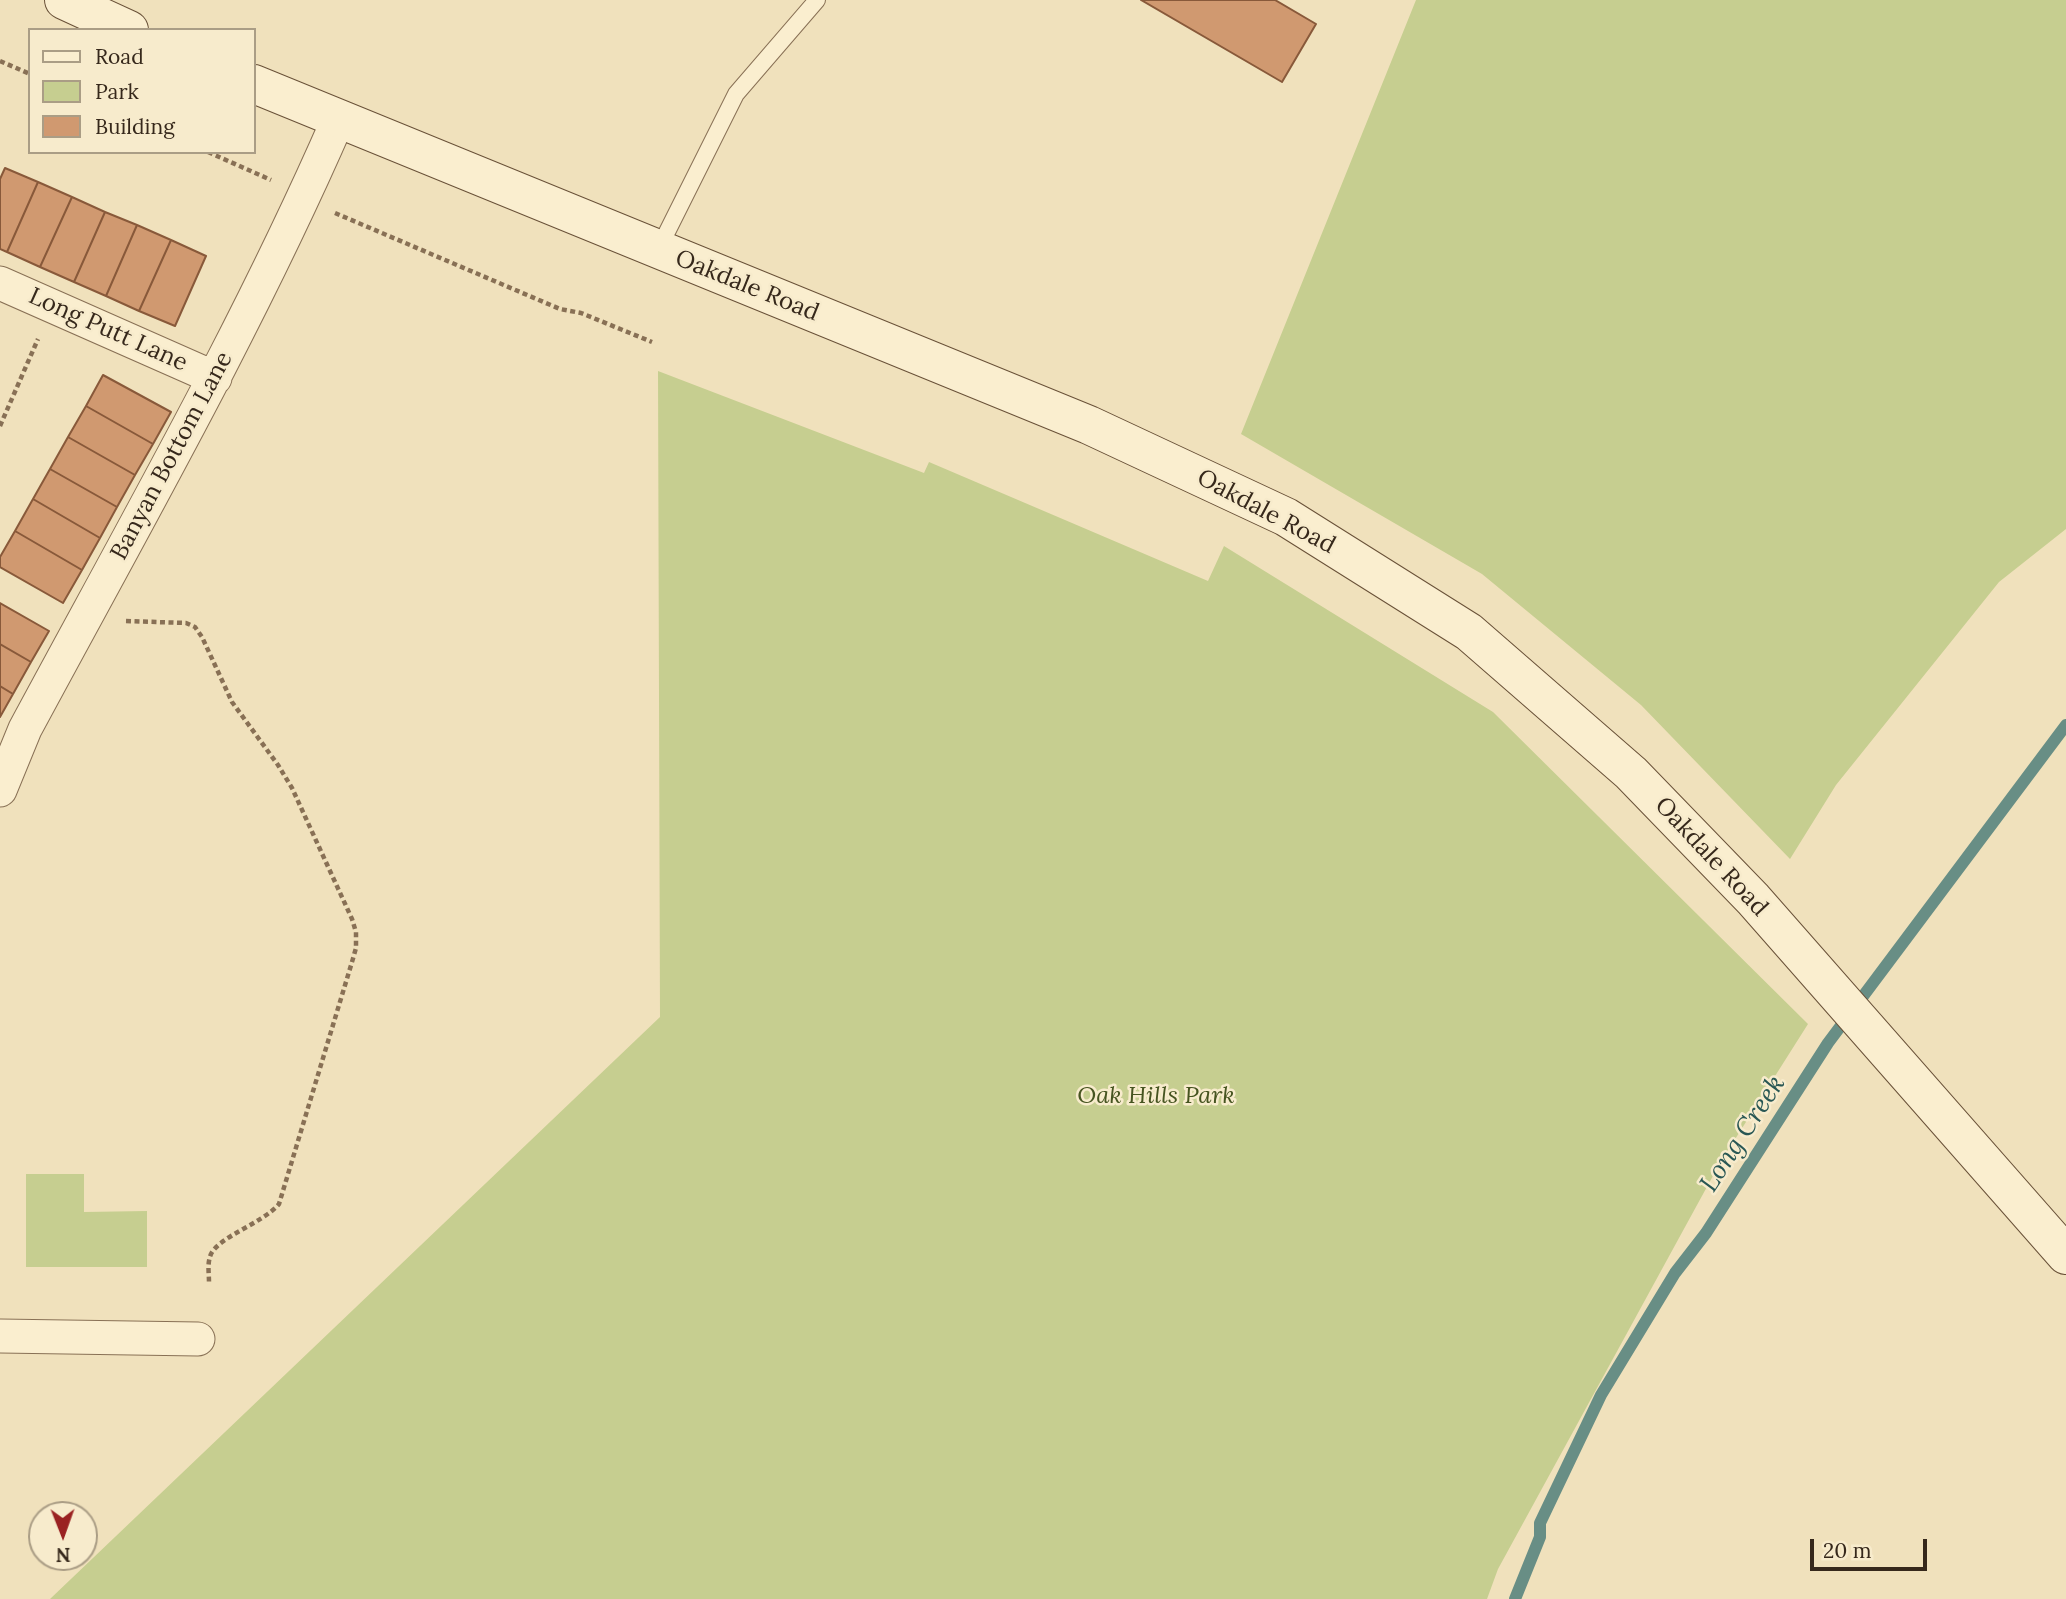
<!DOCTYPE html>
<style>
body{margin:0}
#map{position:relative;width:2066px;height:1599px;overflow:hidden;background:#f0e1bc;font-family:Lora,serif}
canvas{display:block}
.legend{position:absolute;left:28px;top:28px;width:228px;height:126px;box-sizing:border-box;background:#f7ebcc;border:2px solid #aa9d85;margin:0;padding:9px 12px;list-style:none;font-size:21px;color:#36281b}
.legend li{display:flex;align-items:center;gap:14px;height:35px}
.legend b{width:35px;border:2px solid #aa9d85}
.north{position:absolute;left:28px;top:1501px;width:70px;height:70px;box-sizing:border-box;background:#f7ebcc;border:2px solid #aa9d85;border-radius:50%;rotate:179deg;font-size:19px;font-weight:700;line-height:28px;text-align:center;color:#36281b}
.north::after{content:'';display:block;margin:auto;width:24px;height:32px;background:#9a2222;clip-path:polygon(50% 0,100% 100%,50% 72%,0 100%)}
.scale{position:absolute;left:1810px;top:1539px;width:117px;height:32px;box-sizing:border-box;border:4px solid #36281b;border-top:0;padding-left:9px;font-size:21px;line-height:24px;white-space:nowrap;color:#36281b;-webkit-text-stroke:5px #f7ebcc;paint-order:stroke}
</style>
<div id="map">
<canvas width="2066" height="1599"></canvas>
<ul class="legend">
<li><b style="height:9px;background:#faeecf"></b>Road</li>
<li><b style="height:19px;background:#c6ce90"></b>Park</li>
<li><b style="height:19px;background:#d09970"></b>Building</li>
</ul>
<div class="north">N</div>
<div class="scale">20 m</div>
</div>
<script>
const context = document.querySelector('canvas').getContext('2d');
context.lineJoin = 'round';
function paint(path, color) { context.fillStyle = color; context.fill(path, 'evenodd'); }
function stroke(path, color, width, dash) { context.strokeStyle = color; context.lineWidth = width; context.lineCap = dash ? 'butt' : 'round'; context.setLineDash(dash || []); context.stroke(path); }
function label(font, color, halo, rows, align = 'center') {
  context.font = font + ' Lora,serif'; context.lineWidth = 5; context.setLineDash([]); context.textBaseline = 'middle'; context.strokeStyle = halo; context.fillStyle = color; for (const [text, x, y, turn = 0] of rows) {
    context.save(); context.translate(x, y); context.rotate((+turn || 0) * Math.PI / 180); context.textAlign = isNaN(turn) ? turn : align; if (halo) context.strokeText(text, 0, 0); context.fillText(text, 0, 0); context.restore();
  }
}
const green = new Path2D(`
 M 1416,0 L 2066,0 L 2066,529 L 1999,582 L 1836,785 L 1790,859 L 1641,705 L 1482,574 L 1241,434 Z
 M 658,371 L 924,473 L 929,462 L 1208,581 L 1224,546 L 1493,712 L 1808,1024 L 1720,1163 L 1498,1569 L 1487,1599 L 50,1599 L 660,1017 Z
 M 26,1174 L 84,1174 L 84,1212 L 147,1211 L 147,1267 L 26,1267 Z`);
const stream = new Path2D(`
 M 1515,1599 L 1540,1537 L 1540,1523 L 1601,1395 L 1675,1273 L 1706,1233 L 1828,1043 L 2066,725`);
const building = new Path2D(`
 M 1141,0 L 1275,0 L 1316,24 L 1282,82 Z
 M 5,168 L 38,182 L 7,252 L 0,249 L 0,179 Z
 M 38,182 L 72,197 L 40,267 L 7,252 Z
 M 72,197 L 105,212 L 74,282 L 40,267 Z
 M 105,212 L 137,225 L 106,296 L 74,282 Z
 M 137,225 L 171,240 L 139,311 L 106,296 Z
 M 171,240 L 206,256 L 175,326 L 139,311 Z
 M 103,375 L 171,412 L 153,444 L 86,406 Z
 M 86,406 L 153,444 L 135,475 L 68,437 Z
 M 68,437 L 135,475 L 117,507 L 50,469 Z
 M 50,469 L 117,507 L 100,538 L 33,499 Z
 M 33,499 L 100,538 L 82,570 L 15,531 Z
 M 15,531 L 82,570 L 63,603 L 0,567 L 0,557 Z
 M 0,603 L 49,631 L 31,662 L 0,644 Z
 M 0,644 L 31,662 L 13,694 L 0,686 Z
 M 0,686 L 13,694 L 0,717 Z`);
const path = new Path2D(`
 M 0,61 L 30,74
 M 208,152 L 271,180
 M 335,213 L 560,309 L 581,313 L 652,342
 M 0,426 L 38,339
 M 126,621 L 186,623 L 195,627 L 202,637 L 232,702 L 278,765 L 292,788 L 352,919 L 356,932 L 356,948 L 352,962 L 279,1204 C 263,1223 220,1236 211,1254 C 207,1263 209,1273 209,1282`);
const service = new Path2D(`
 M 658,250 L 736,94 L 817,0`);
const minor = new Path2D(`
 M 0,283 L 215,378
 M 0,790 L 25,729 C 133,528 247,329 338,120
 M 0,1336 L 198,1339`);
const secondary = new Path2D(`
 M 64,0 L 129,30
 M 254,84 L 1089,425 L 1286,517 L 1469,632 L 1631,773 L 1753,899 L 2066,1255`);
const streetNames = [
 ["Oakdale Road",747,286,22],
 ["Long Putt Lane",108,330,24],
 ["Banyan Bottom Lane",172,456,-62],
 ["Oakdale Road",1266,512,28],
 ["Oakdale Road",1711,857,47]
];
const parkNames = [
 ["Oak Hills Park",1156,1096]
];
const waterNames = [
 ["Long Creek",1743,1134,-57]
];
paint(green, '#c6ce90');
stroke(stream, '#688e85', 12);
paint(building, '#d09970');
stroke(building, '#88593a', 2);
stroke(service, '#887055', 18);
stroke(minor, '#887055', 35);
stroke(secondary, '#695138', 40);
stroke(path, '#887055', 4.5, [5, 3.5]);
stroke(service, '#faeecf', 16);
stroke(minor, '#faeecf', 33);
stroke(secondary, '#faeecf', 38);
label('24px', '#36281b', '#f7ebcc', streetNames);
label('italic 24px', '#465420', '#f7ebcc', parkNames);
label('italic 26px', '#295754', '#f7ebcc', waterNames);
</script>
